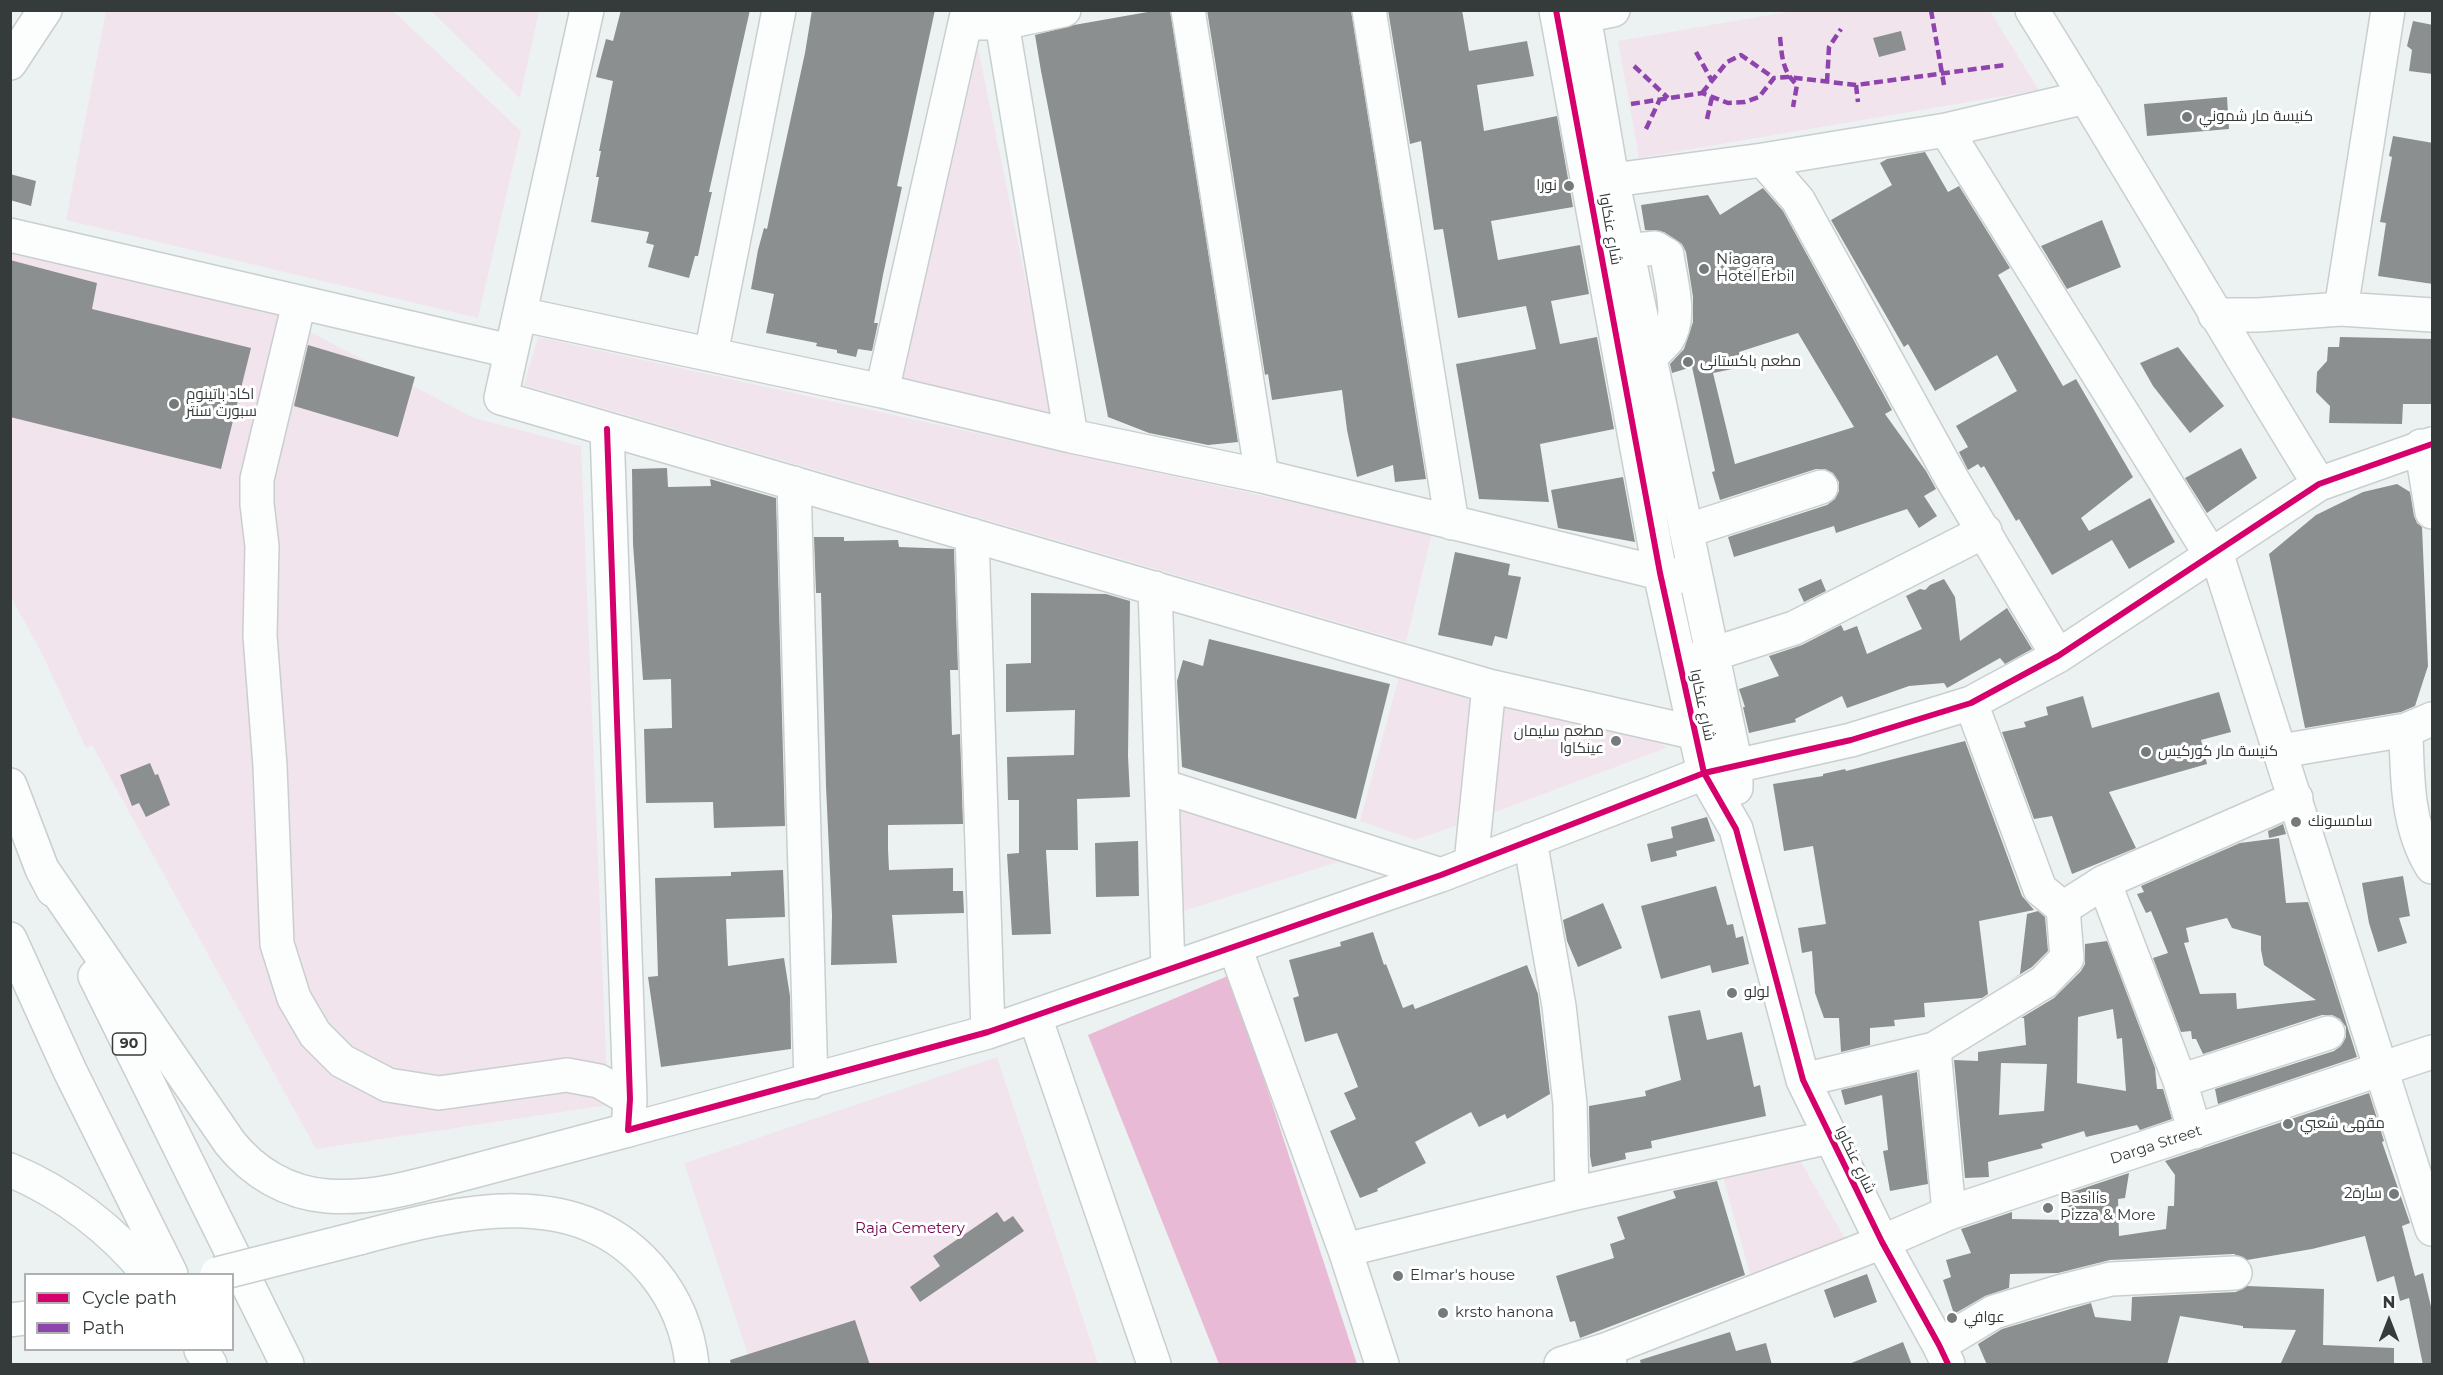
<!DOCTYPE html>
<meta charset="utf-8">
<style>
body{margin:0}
#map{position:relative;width:2443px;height:1375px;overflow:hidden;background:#ecf2f2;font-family:Montserrat,sans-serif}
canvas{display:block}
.frame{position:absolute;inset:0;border:12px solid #353b3b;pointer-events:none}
.legend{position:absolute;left:24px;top:1273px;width:210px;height:78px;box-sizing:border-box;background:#fff;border:2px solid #aeb1b1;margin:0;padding:8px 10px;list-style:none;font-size:18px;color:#353b3b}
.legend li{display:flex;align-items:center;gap:12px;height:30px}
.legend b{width:30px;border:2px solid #aeb1b1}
.north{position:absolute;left:2359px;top:1291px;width:60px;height:60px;-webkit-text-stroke:4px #fff;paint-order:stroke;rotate:0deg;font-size:16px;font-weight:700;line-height:24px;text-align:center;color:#353b3b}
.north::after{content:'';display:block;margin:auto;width:21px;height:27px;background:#353b3b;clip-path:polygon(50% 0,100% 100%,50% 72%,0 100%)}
</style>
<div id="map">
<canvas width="2443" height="1375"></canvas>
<div class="frame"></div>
<ul class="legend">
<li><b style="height:8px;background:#d6006c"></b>Cycle path</li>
<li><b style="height:8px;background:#8e44ad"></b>Path</li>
</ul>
<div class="north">N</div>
</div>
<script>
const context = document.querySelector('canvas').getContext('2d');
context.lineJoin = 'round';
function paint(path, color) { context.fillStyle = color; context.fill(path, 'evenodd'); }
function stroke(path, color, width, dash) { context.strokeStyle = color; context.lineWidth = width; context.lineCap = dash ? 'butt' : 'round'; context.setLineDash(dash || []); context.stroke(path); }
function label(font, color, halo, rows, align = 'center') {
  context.font = font + ' Montserrat,Cairo,sans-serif'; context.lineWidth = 6; context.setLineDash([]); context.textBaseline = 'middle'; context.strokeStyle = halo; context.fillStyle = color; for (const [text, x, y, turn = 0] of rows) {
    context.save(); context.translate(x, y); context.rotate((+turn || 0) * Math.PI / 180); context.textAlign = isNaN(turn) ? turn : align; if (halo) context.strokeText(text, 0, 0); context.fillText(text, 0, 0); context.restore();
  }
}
const green = new Path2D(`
 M 106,11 L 393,11 L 521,131 L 478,318 L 66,220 Z
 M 431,11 L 539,11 L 520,98 Z
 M 1793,11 L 1990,11 L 2039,90 L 1639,158 L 1618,41 Z
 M 978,48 L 1054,418 L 901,382 Z
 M 10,248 L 272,307 L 314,334 L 474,418 L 581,446 L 608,1105 L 316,1149 L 92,745 L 86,748 L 41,652 L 11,597 Z
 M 538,337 L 1432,533 L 1406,642 L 524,385 Z
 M 1400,673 L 1488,697 L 1458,825 L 1415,840 L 1360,821 Z
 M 1500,702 L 1653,734 L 1666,748 L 1487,815 Z
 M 1178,807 L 1351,858 L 1180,912 Z
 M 997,1057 L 1098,1364 L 751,1364 L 684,1163 Z
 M 1795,1152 L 1850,1247 L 1753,1285 L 1723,1177 Z`);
const forest = new Path2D(`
 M 1230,975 L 1357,1364 L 1219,1364 L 1088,1035 Z`);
const building = new Path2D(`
 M 621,10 L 750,10 L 709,192 L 712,192 L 707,214 L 698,256 L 695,256 L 689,278 L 648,267 L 654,245 L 646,243 L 649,232 L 591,222 L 599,177 L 596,177 L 601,151 L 599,151 L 613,81 L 596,77 L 606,39 L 613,41 Z
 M 812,10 L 935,10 L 897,186 L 902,187 L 883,275 L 874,323 L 878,323 L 872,351 L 858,349 L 856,357 L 837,353 L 837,350 L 816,346 L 817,343 L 766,333 L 774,294 L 751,289 L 758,250 L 764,228 L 767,229 L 772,205 L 805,53 Z
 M 1159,10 L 1170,10 L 1238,442 L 1208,445 L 1149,433 L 1108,417 L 1041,71 L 1035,35 L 1074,25 Z
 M 1207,10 L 1351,10 L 1426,479 L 1395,482 L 1393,465 L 1357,477 L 1347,430 L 1342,390 L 1272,400 L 1268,374 L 1265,375 Z
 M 1388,10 L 1462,10 L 1469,51 L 1527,41 L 1534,76 L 1477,85 L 1484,131 L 1557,116 L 1573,207 L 1491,221 L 1498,260 L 1580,245 L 1589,294 L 1551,301 L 1560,344 L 1597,337 L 1614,429 L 1540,444 L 1549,502 L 1479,499 L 1456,364 L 1536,349 L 1526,306 L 1458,318 L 1443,229 L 1434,230 L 1421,141 L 1410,144 Z
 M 2413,21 L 2433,25 L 2433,74 L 2409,71 L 2412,50 L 2407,46 Z
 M 1901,31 L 1906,50 L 1879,57 L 1873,38 Z
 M 2227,97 L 2229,129 L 2147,136 L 2144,104 Z
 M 2393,136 L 2433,143 L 2433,284 L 2378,276 L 2386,223 L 2380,222 L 2392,157 L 2389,156 Z
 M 1925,152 L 1948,192 L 1959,186 L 2010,268 L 1998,275 L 2063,386 L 2076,379 L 2133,477 L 2081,518 L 2089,531 L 2150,498 L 2175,542 L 2129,569 L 2112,540 L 2052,575 L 2019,519 L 2016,521 L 1984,466 L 1981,468 L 1978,464 L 1968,470 L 1959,452 L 1968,447 L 1956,426 L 2017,391 L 1997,355 L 1935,391 L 1908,344 L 1904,347 L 1831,220 L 1892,185 L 1880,163 L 1887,159 Z
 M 10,174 L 36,181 L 31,206 L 10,200 Z
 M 1763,188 L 1783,211 L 1892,410 L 1885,414 L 1926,471 L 1936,489 L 1924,496 L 1937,516 L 1919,528 L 1907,509 L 1836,533 L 1834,526 L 1734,557 L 1728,537 L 1827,505 L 1835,499 L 1839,491 L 1839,482 L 1833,473 L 1825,469 L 1816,469 L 1720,500 L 1712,472 L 1715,471 L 1692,367 L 1672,373 L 1670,364 L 1684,349 L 1693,322 L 1693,297 L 1686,252 L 1682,244 L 1664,232 L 1645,230 L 1641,205 L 1708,195 L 1720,215 ZM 1798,333 L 1854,427 L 1735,464 L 1713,373 L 1742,367 L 1739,352 Z
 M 2102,220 L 2121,267 L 2067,289 L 2041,246 Z
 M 10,260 L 97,283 L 92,309 L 251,348 L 221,469 L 10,417 Z
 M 2340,337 L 2433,339 L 2433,404 L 2403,404 L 2402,424 L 2329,423 L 2330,406 L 2316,392 L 2317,372 L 2327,361 L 2328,347 L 2339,347 Z
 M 308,345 L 415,377 L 398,437 L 294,406 Z
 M 2178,347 L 2224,406 L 2190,433 L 2153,386 L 2140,363 Z
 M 2241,448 L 2257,478 L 2207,513 L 2185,478 Z
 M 667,468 L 668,487 L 711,486 L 710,479 L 776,498 L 785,826 L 714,828 L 713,802 L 646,803 L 644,729 L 672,728 L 671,679 L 643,680 L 633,544 L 632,469 Z
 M 1623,477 L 1635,542 L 1558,528 L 1551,490 Z
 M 2397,484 L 2410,492 L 2414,516 L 2417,523 L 2422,527 L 2428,666 L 2415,706 L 2401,712 L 2305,728 L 2269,554 L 2316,515 L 2363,492 Z
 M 814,537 L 844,537 L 844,541 L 898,540 L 899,547 L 954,549 L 958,670 L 950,670 L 952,735 L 960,734 L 963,824 L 888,825 L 888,849 L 889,870 L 953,868 L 953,891 L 963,891 L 964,913 L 892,915 L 897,963 L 831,965 L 832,915 L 826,786 L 821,593 L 816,593 Z
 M 1455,552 L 1510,564 L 1508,575 L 1521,577 L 1507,639 L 1495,636 L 1492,646 L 1438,635 Z
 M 1821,579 L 1826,591 L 1804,602 L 1798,589 Z
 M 1944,579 L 1955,597 L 1960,641 L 2007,608 L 2032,649 L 2005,664 L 2000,658 L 1947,688 L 1944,683 L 1909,686 L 1847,708 L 1842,696 L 1795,719 L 1796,722 L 1749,733 L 1743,707 L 1745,707 L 1739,689 L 1779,676 L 1769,656 L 1802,645 L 1841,625 L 1844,631 L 1857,626 L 1867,654 L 1922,629 L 1906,596 L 1920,589 L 1925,590 L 1930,585 Z
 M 1031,593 L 1106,594 L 1130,601 L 1128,756 L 1130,797 L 1077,799 L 1078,850 L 1046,850 L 1051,934 L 1012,935 L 1007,854 L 1019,853 L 1019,800 L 1008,800 L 1007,757 L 1074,755 L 1075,710 L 1006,712 L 1006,664 L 1031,663 Z
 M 1209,639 L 1390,684 L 1356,819 L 1182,767 L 1177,681 L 1183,660 L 1203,666 Z
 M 2219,692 L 2231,732 L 2201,740 L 2207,764 L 2109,792 L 2136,848 L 2072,874 L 2052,816 L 2034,819 L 2002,732 L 2026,727 L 2024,722 L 2048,715 L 2046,707 L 2083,696 L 2092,728 Z
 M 1965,741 L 2022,896 L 2034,910 L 1979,921 L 1988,994 L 1982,998 L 1924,1003 L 1925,1017 L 1894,1020 L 1895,1026 L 1870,1028 L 1870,1045 L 1841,1052 L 1839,1018 L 1824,1018 L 1815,993 L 1812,951 L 1802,953 L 1798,928 L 1826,924 L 1813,846 L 1784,851 L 1773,784 L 1823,776 L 1823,774 L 1845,769 L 1846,771 Z
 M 150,763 L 155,775 L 158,774 L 170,805 L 146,817 L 139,803 L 132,806 L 120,775 Z
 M 1707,817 L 1715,841 L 1676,851 L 1677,856 L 1651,862 L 1647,844 L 1673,838 L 1671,827 Z
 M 2283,824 L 2286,834 L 2269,838 L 2268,831 Z
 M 2279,838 L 2286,903 L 2308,902 L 2357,1057 L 2218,1104 L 2215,1089 L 2334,1051 L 2341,1046 L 2346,1037 L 2346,1027 L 2340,1019 L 2332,1015 L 2322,1015 L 2203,1054 L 2196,1039 L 2192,1039 L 2191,1031 L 2181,1032 L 2153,958 L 2168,953 L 2151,911 L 2146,913 L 2137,894 L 2144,892 L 2141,886 L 2240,843 ZM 2227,918 L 2232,928 L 2261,936 L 2261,950 L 2264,965 L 2316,1000 L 2237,1009 L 2236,993 L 2200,994 L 2184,943 L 2189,942 L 2186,928 Z
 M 1138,841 L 1139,896 L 1096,897 L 1095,843 Z
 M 783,870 L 785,917 L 726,919 L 728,966 L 784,958 L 790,996 L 791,1049 L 661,1067 L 648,977 L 658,976 L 655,878 L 731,876 L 731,872 Z
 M 2403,876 L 2410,916 L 2399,918 L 2407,943 L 2378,952 L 2369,923 L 2362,883 Z
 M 1716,886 L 1727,925 L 1733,924 L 1736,938 L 1743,936 L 1749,964 L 1712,973 L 1710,965 L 1661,979 L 1641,906 Z
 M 1603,903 L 1622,948 L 1578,967 L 1567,941 L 1563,920 Z
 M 2038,911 L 2045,917 L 2048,951 L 2032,967 L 2006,983 L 2020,974 L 2027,914 Z
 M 1373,932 L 1384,965 L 1386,964 L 1403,1008 L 1413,1004 L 1415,1009 L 1527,965 L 1538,994 L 1550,1094 L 1507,1119 L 1505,1114 L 1479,1127 L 1471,1112 L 1415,1142 L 1426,1163 L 1377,1189 L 1378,1191 L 1360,1198 L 1330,1131 L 1356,1119 L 1344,1093 L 1358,1087 L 1337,1033 L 1305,1042 L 1293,998 L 1299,996 L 1289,960 L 1341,946 L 1340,942 Z
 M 2107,941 L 2155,1068 L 2157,1089 L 2163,1089 L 2172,1119 L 2140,1130 L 2137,1125 L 2086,1137 L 2084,1131 L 2041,1144 L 2043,1148 L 1988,1162 L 1989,1177 L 1965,1178 L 1954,1060 L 1978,1061 L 1978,1052 L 2026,1045 L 2024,1018 L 2021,1018 L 2054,998 L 2081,971 L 2085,964 L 2085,944 ZM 2113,1009 L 2117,1039 L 2122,1038 L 2126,1091 L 2077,1083 L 2078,1017 ZM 2001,1063 L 2047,1064 L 2044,1111 L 1999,1115 Z
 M 1700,1010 L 1707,1040 L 1742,1032 L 1754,1087 L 1760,1085 L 1766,1116 L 1651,1141 L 1652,1148 L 1625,1153 L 1626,1159 L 1592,1167 L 1590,1156 L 1589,1106 L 1646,1096 L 1645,1091 L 1681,1080 L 1668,1016 Z
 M 1917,1072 L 1928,1184 L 1890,1191 L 1883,1151 L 1888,1150 L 1882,1095 L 1845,1105 L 1841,1090 Z
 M 2369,1093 L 2384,1141 L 2382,1142 L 2410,1223 L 2402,1226 L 2415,1276 L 2423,1273 L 2433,1315 L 2433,1365 L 2423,1365 L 2409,1298 L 2400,1301 L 2394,1276 L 2377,1282 L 2365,1236 L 2312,1249 L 2247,1260 L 2234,1254 L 2110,1260 L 2058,1273 L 2010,1274 L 2009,1288 L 1985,1296 L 1954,1314 L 1943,1280 L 1951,1277 L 1946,1260 L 1971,1253 L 1961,1229 L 2012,1212 L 2012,1219 L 2064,1220 L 2066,1194 L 2129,1173 L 2125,1198 L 2118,1199 L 2119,1236 L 2166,1229 L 2168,1206 L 2174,1206 L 2175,1175 L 2165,1161 Z
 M 1717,1181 L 1745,1275 L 1580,1338 L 1575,1321 L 1570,1322 L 1556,1276 L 1614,1258 L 1610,1244 L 1625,1239 L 1617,1217 L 1676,1198 L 1673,1191 Z
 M 997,1212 L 1004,1222 L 1013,1216 L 1024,1231 L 920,1302 L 910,1287 L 940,1266 L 933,1256 Z
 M 1867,1274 L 1877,1302 L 1834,1318 L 1824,1290 Z
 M 2247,1286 L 2324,1289 L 2323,1345 L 2394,1348 L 2394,1365 L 2280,1365 L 2296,1330 L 2243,1328 L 2243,1326 L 2180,1316 L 2167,1365 L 1987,1365 L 1978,1344 L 2002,1329 L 2091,1303 L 2095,1317 L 2131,1321 L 2132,1297 L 2236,1292 Z
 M 855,1320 L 870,1365 L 731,1365 L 730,1360 Z
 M 1730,1332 L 1736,1351 L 1766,1343 L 1772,1365 L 1641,1365 L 1640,1360 Z
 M 1903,1342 L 1912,1365 L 1849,1365 L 1849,1364 Z`);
const minor = new Path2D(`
 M 587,10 L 501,398 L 1489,686 L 1696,733
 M 1188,10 L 1262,476
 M 1369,10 L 1452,523
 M 1556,10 L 1660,573 L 1704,773 L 1736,829 L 1803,1080 L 1882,1242 L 1939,1345 L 1948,1364
 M 1583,10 L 1612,179 L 1736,766 L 1736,788
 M 2032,10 C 2130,167 2222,327 2319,484
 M 2388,10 L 2341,309 L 2432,315
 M 1562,20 L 1613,10
 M 980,23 L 1002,23 L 1064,10
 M 1002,23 L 1071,436
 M 1946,130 L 2211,555
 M 1763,160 L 1798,200 L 1952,479 L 2058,656
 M 1591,183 L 1763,160 L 1946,130 L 2086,97
 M 10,235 L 510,351
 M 1627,251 L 1655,248 L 1667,255 C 1670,280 1683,317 1667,340 C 1662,346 1655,352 1650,357
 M 299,303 L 257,479 L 257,504 L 262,546 L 260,636 L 270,766 L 277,944 L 294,998 L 315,1034 L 342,1061 L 388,1085 L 439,1093 L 567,1075 L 599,1081 L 630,1099
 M 520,314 L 882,391 L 1071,436 L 1262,476 L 1660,573 L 1696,578
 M 2215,315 L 2258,315 L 2341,309
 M 711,354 L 779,10
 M 882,391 L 968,10
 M 607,429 L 630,1099 L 628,1130 L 988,1032 L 1441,875 L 1704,773 L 1851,740 L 1971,703 L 2058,656 L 2319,484 L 2432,444
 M 2421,446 L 2432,512
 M 794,483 L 811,1082
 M 1686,531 L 1821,487
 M 972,535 L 988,1032
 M 2216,552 L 2432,1229
 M 1155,588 L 1168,969
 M 1691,661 L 1794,628 L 1985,531
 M 2406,730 C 2407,777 2407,827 2432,867
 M 2281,751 L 2406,730 L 2432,719
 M 1162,786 L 1441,875
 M 1530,840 L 1559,1006 L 1570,1104 L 1572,1194
 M 1471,863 L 1489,686
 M 2104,882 L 2180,1081 L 2195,1132
 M 2063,908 L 2104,882 L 2296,798
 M 1235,948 L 1345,1250 L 1382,1364
 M 1035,1017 L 1154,1364
 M 1803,1080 L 1934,1049
 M 2180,1081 L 2328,1033
 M 1949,1213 L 1934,1049 L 2044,982 L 2067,958 L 2063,908 L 2040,889 L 1971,703
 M 1345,1250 L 1572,1194 L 1830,1137
 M 1939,1345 L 1994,1312 L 2059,1292 L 2111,1279 L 2235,1273
 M 1561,1364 L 1605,1350
 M 1610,1364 L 1605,1350 L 1882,1242 L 1949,1213 L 2432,1052`);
const highway = new Path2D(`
 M 10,63 L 45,10
 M 10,785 L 42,869 L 53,890
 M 42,869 L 230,1143 C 254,1173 288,1193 327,1196 C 375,1200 424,1184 470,1172 C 523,1158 575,1144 628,1130
 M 10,939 L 70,1071 L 171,1274
 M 95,976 L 287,1364
 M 10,1170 C 63,1192 113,1230 148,1274
 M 359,1238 C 457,1212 579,1180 654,1273 C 676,1300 688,1329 692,1364
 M 10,1320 L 26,1318
 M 201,1350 L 210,1364`);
const highwayBridge = new Path2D(`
 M 217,1274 L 359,1238`);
const quiet = new Path2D(`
 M 1931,10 L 1944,85
 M 1780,37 C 1782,56 1782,71 1797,85 L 1793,107
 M 1696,52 L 1712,81
 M 1634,66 L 1668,98
 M 1827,82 L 1829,47 L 1841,29
 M 1856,85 L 1858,102
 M 1702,93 L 1727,62 L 1741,55 L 1774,78
 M 1631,104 L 1702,93 L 1728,103 L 1745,102 L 1759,97 L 1774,78 L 1788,77 L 1856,85 L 2005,65
 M 1707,119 L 1712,97
 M 1646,129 L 1660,99`);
const cycleway = new Path2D(`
 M 1556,10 L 1660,573 L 1704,773 L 1736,829 L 1803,1080 L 1882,1242 L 1939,1345 L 1948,1364
 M 607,429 L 630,1099 L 628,1130 L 988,1032 L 1441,875 L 1704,773 L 1851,740 L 1971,703 L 2058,656 L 2319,484 L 2432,444`);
const markers = [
 [2187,117,6,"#757b7b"],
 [1569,186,6,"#757b7b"],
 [1704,269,6,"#757b7b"],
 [1688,362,6,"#757b7b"],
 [174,404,6,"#757b7b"],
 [1616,741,6,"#757b7b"],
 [2146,752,6,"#757b7b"],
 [2296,822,6,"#757b7b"],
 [1732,993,6,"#757b7b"],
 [2288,1124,6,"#757b7b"],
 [2394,1194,6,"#757b7b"],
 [2048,1208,6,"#757b7b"],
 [1398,1276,6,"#757b7b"],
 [1443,1313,6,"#757b7b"],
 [1952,1318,6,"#757b7b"]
];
const shields = [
 [129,1044,33]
];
const shieldNames = [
 ["90",129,1044]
];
const poiNames = [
 ["كنيسة مار شموني",2199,117],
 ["نورا",1557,186,"right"],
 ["Niagara",1716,260],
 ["Hotel Erbil",1716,277],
 ["مطعم باکستانی",1700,362],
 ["اكاد باتينوم",186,395],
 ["سبورت سنتر",186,412],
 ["مطعم سليمان",1604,732,"right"],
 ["عينكاوا",1604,749,"right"],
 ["كنيسة مار كوركيس",2158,752],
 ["سامسونك",2308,822],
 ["لولو",1744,993],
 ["مقهى شعبي",2300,1124],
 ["سارة2",2382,1194,"right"],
 ["Basilis",2060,1199],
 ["Pizza & More",2060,1216],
 ["Elmar's house",1410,1276],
 ["krsto hanona",1455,1313],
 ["عوافي",1964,1318]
];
const streetNames = [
 ["شارع عنكاوا",1610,229,80],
 ["شارع عنكاوا",1702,705,78],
 ["Darga Street",2156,1145,-18],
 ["شارع عنكاوا",1855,1160,64]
];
const parkNames = [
 ["Raja Cemetery",910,1229]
];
paint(green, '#f2e4ec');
paint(forest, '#e8bad6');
paint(building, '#8b8f8f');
stroke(minor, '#c9cfcf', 36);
stroke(highway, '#c9cfcf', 36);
stroke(minor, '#fcfdfd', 33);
stroke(highway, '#fcfdfd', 33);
stroke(highwayBridge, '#c9cfcf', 36, []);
stroke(highwayBridge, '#fcfdfd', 33);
stroke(quiet, '#8e44ad', 4.5, [9, 4.5]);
stroke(cycleway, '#d6006c', 6);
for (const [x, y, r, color] of markers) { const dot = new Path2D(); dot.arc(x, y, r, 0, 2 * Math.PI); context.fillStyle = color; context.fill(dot); stroke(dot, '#fff', 2); }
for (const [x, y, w] of shields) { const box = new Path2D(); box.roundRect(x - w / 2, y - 11, w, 22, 4.5); context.fillStyle = '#fff'; context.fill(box); stroke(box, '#353b3b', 1.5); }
label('bold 14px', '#353b3b', null, shieldNames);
label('15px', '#353b3b', '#fff', poiNames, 'left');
label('15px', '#353b3b', '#fff', streetNames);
label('15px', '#710350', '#fff', parkNames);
</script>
